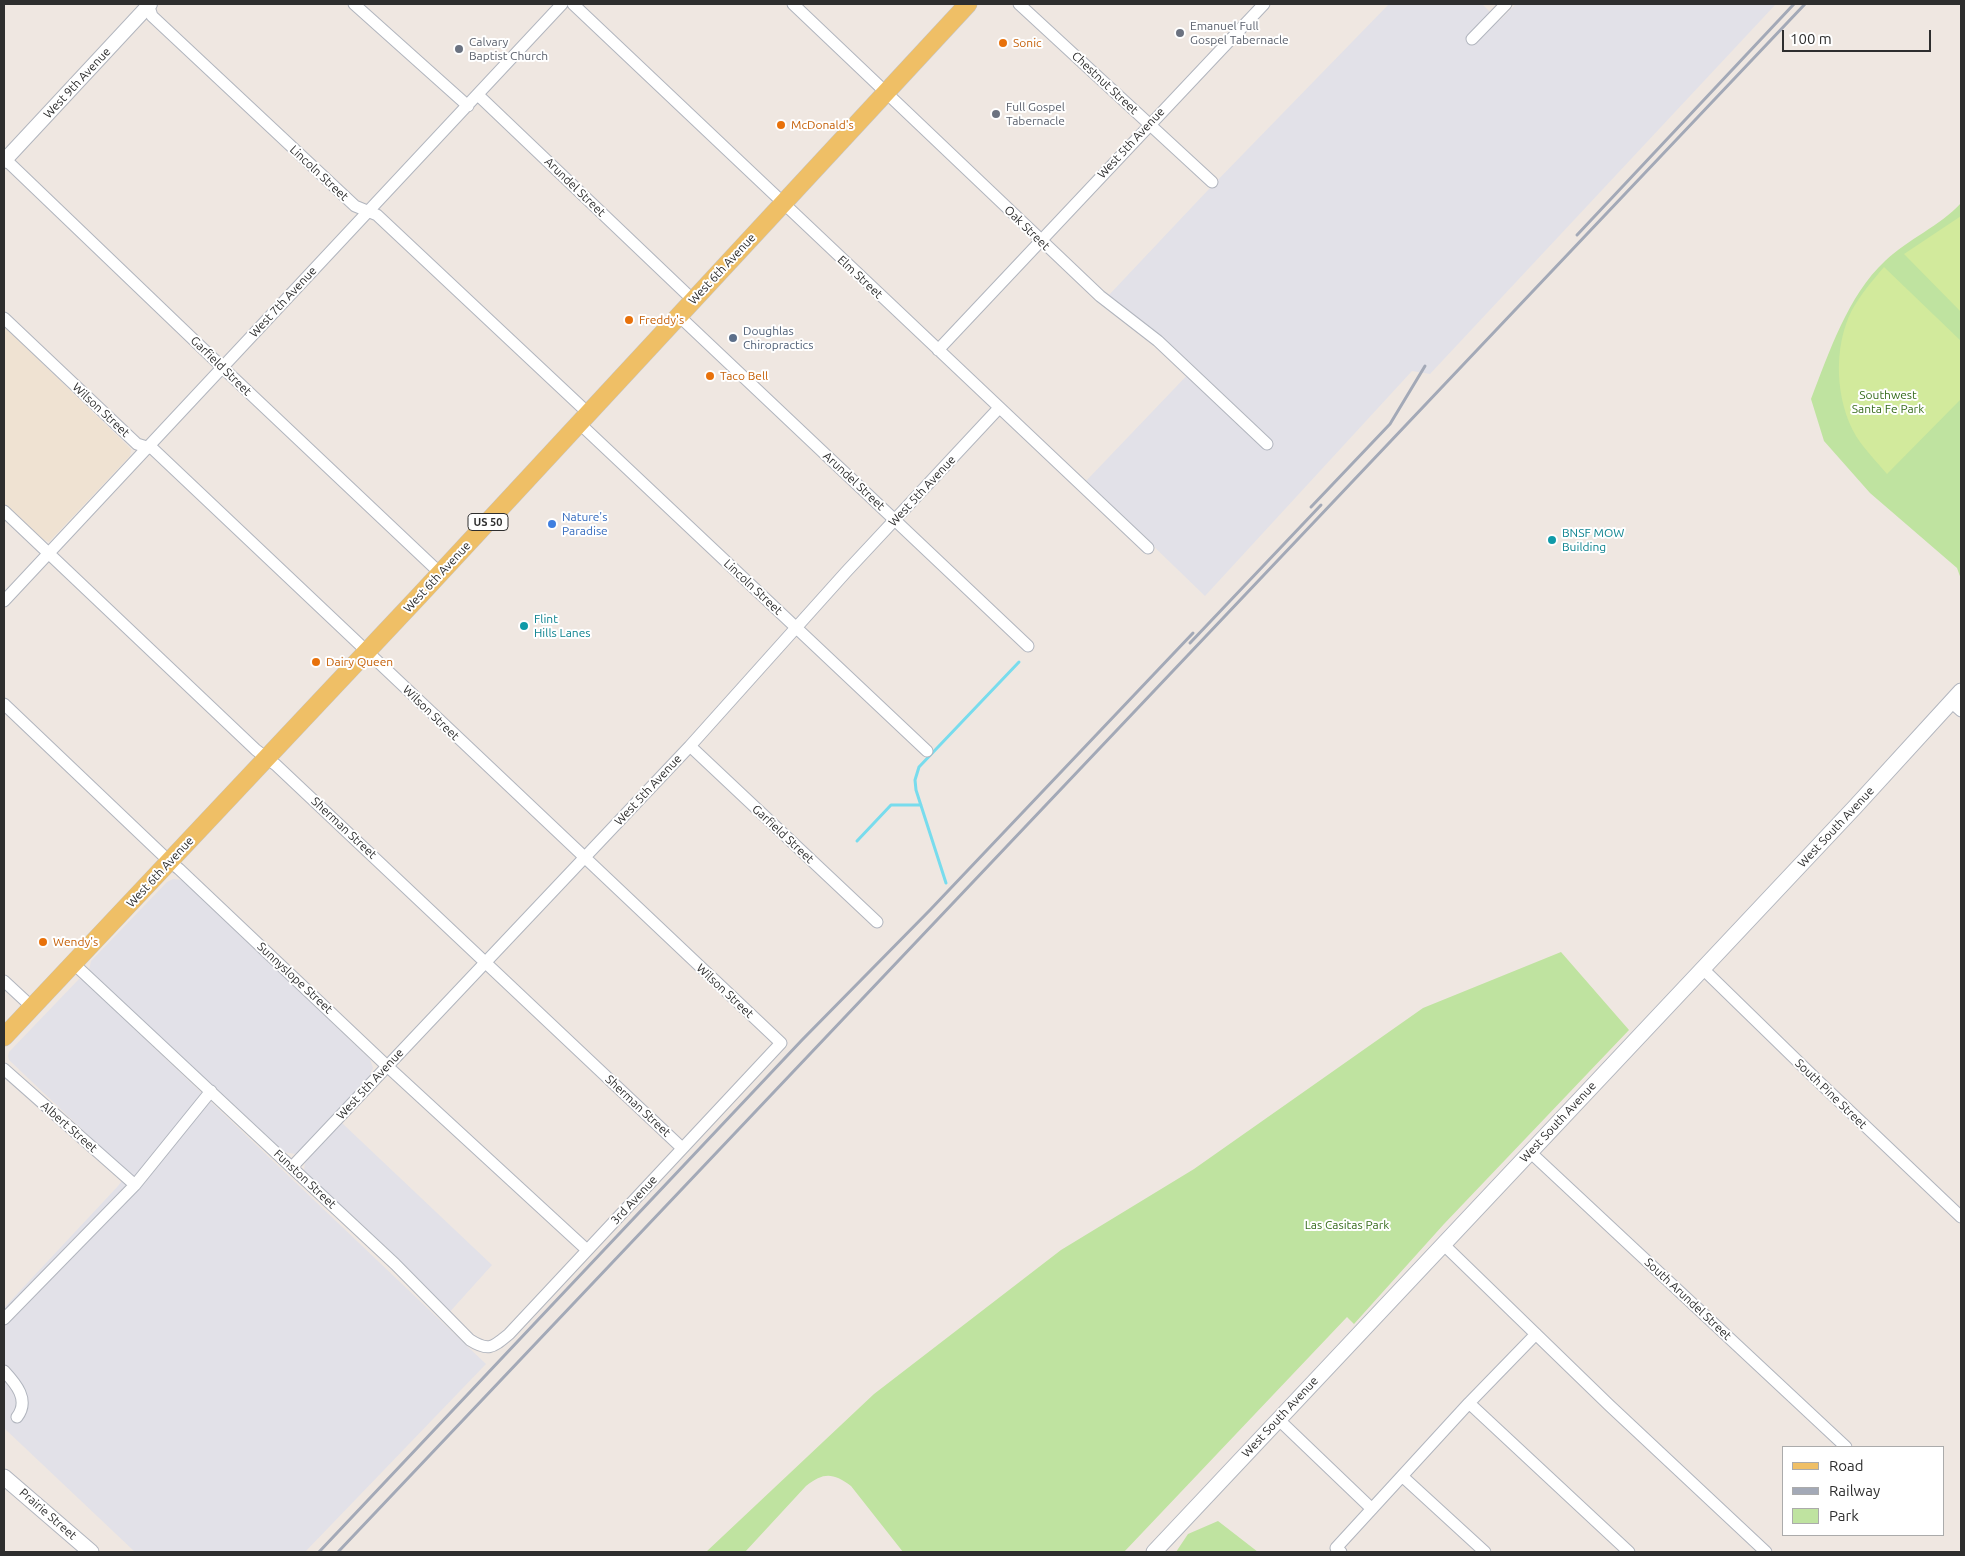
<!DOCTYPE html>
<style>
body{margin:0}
#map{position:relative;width:1965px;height:1556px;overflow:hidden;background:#efe7e1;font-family:Ubuntu,sans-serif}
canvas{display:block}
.frame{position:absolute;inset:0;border:5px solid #2e2e2e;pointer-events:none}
.legend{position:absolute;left:1782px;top:1446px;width:162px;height:90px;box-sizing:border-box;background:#fff;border:1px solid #ababab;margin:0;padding:6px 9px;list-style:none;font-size:15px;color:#2e2e2e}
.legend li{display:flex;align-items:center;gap:10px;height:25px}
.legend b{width:25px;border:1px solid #ababab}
.scale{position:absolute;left:1782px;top:30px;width:149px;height:22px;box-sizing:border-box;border:2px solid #2e2e2e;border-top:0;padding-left:6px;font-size:15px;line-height:18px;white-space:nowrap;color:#2e2e2e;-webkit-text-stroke:4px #fff;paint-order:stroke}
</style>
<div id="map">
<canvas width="1965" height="1556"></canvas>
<div class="frame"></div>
<ul class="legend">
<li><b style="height:6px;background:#efbf66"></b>Road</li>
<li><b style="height:6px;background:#a3a9b7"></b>Railway</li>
<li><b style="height:14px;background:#bfe3a0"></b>Park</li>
</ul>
<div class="scale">100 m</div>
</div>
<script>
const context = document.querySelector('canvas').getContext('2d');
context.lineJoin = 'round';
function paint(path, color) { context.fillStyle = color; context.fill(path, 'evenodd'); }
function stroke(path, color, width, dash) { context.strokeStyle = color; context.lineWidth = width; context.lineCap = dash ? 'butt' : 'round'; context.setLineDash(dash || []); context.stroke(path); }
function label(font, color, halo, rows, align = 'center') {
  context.font = font + ' Ubuntu,sans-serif'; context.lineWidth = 4; context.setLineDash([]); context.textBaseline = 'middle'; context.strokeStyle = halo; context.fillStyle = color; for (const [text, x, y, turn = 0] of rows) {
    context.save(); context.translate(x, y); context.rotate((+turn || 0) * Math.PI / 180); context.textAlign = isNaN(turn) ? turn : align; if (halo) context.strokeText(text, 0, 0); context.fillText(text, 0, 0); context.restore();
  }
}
const industrial = new Path2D(`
 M 1389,4 L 1482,4 L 1499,21 L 1516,4 L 1776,4 L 1430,374 L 1412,371 L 1205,596 L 1086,481 L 1194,368 L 1108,296 L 1209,189 Z
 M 173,879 L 182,880 L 370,1059 L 373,1068 L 369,1077 L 301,1150 L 295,1154 L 284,1152 L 89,970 L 91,961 L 167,882 Z
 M 79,979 L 83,980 L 486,1364 L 305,1552 L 135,1552 L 4,1428 L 4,1308 L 118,1186 L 128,1173 L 9,1060 L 8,1056 L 9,1052 Z
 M 342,1123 L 492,1265 L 447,1315 L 304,1171 L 305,1162 Z`);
const education = new Path2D(`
 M 4,326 L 131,449 L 130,456 L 49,542 L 40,538 L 4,504 Z`);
const green = new Path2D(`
 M 1961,203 L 1961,579 L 1957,568 L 1870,493 L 1824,441 L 1811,399 C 1829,353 1848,295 1885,261 C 1908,239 1940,226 1961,203 Z
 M 1561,952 L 1629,1030 L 1444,1224 L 1354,1324 L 1347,1317 L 1124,1552 L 903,1552 L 851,1486 C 833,1473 824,1472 806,1486 L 745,1552 L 706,1552 L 874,1394 L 1061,1250 L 1194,1169 L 1423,1008 Z
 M 1218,1521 L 1258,1552 L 1176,1552 L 1188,1534 Z`);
const pitch = new Path2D(`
 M 1961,216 L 1961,312 L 1904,254 Z
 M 1884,267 L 1961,341 L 1961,399 L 1887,474 C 1877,462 1865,450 1856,436 C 1835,400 1833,347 1852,310 C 1861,294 1872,281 1884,267 Z`);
const stream = new Path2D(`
 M 857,841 L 891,805 L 921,805
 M 946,883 L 916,790 L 915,780 L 919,767 L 1019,662`);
const minor = new Path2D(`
 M 148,4 L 152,16 L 355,206 L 377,215 L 588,413
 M 354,4 L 468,106
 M 573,4 L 1148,548
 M 793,4 L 1100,296 L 1158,341 L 1267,444
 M 1019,4 L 1212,182
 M 1472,39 L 1506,4
 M 478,95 L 693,300
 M 4,158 L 222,367 L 440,573
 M 679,316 L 1028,646
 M 4,318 L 137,444 L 153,449 L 781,1043 L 509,1334 C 493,1347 489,1352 470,1340 L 395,1264 L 73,963
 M 938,350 L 1264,4
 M 579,423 L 927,751
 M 4,511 L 256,750 L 276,765 L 682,1148
 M 4,601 L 562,4
 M 1951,702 L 1961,711
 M 4,704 L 170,862 L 179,869 L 387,1066 L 587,1250
 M 690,746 L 877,922
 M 1703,969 L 1819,1082 L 1961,1217
 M 4,981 L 32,1007
 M 4,1069 L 135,1185
 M 1530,1152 L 1846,1447
 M 292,1167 L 690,746 L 846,572 L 999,408
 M 1443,1244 L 1609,1405 L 1766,1552
 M 4,1319 L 135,1185 L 211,1091
 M 4,1371 C 16,1384 30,1400 17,1417
 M 1469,1403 L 1629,1552
 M 1278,1419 L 1372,1509
 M 1402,1476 L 1485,1552
 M 1341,1552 L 1336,1548 L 1469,1403 L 1536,1334`);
const tertiary = new Path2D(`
 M 4,161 L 150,4`);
const secondary = new Path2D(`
 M 4,1477 L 91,1552
 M 1154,1552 L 1855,807 L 1961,691`);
const primary = new Path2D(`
 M 4,1037 L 420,595 L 968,4`);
const rail = new Path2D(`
 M 1577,235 L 1794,4
 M 1311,507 L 1390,424 L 1425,366
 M 1190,643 L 1321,505
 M 319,1552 L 802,1040 L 930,910 L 1193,633
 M 338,1552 L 1805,4`);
const markers = [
 [1180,33,5,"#6b7280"],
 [1003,43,5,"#e8710a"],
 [459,49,5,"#6b7280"],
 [996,114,5,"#6b7280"],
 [781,125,5,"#e8710a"],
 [629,320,5,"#e8710a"],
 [733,338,5,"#5c6f8a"],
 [710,376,5,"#e8710a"],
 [552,524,5,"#3f7fe0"],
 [1552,540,5,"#0f9aa8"],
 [524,626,5,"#0f9aa8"],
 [316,662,5,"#e8710a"],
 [43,942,5,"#e8710a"]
];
const shields = [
 [488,522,40]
];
const shieldNames = [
 ["US 50",488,522]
];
const worshipNames = [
 ["Emanuel Full",1190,26],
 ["Gospel Tabernacle",1190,40],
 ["Calvary",469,42],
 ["Baptist Church",469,56],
 ["Full Gospel",1006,107],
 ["Tabernacle",1006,121]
];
const foodNames = [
 ["Sonic",1013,43],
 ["McDonald's",791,125],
 ["Freddy's",639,320],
 ["Taco Bell",720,376],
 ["Dairy Queen",326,662],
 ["Wendy's",53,942]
];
const streetNames = [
 ["West 9th Avenue",77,83,-47],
 ["Chestnut Street",1105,83,43],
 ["West 5th Avenue",1131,143,-47],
 ["Lincoln Street",319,173,43],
 ["Arundel Street",575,187,44],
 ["Oak Street",1027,228,44],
 ["West 6th Avenue",722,269,-47],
 ["Elm Street",860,277,43],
 ["West 7th Avenue",283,302,-47],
 ["Garfield Street",221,366,44],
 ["Wilson Street",101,410,43],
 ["Arundel Street",854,481,43],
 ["West 5th Avenue",922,491,-47],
 ["West 6th Avenue",437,577,-47],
 ["Lincoln Street",753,587,43],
 ["Wilson Street",431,713,44],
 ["West 5th Avenue",648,790,-47],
 ["West South Avenue",1836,827,-47],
 ["Sherman Street",344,828,43],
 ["Garfield Street",783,834,43],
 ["West 6th Avenue",160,872,-47],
 ["Sunnyslope Street",295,978,43],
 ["Wilson Street",725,991,43],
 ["West 5th Avenue",370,1084,-47],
 ["South Pine Street",1831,1094,44],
 ["Sherman Street",638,1106,43],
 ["West South Avenue",1558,1122,-47],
 ["Albert Street",69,1127,41],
 ["Funston Street",305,1179,43],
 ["3rd Avenue",634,1200,-47],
 ["South Arundel Street",1688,1299,43],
 ["West South Avenue",1280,1417,-47],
 ["Prairie Street",48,1514,41]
];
const serviceNames = [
 ["Doughlas",743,331],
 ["Chiropractics",743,345]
];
const parkNames = [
 ["Southwest",1888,395],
 ["Santa Fe Park",1888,409],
 ["Las Casitas Park",1347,1225]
];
const shopNames = [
 ["Nature's",562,517],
 ["Paradise",562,531]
];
const cultureNames = [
 ["BNSF MOW",1562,533],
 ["Building",1562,547],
 ["Flint",534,619],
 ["Hills Lanes",534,633]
];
paint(industrial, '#e2e1e8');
paint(education, '#efe2d2');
paint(green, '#bfe3a0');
paint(pitch, '#d2ea9c');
stroke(stream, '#78dced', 3);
stroke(minor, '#b1b5be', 13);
stroke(tertiary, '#b1b5be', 16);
stroke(secondary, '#b1b5be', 17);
stroke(primary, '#c4c4c4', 19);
stroke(minor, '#fff', 11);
stroke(tertiary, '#fff', 14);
stroke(secondary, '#fff', 15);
stroke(primary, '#efbf66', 18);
stroke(rail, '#a3a9b7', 3);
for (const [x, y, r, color] of markers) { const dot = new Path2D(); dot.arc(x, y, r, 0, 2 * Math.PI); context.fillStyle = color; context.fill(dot); stroke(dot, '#fff', 2); }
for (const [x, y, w] of shields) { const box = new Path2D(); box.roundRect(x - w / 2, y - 8.5, w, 17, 4); context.fillStyle = '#fff'; context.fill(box); stroke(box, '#2e2e2e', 1); }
label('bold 11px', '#2e2e2e', null, shieldNames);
label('12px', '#5b616d', '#fff', worshipNames, 'left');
label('12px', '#c56008', '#fff', foodNames, 'left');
label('12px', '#2e2e2e', '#fff', streetNames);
label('12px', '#4e5e75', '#fff', serviceNames, 'left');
label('12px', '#376c1d', '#fff', parkNames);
label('12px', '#366cbe', '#fff', shopNames, 'left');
label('12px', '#0d838f', '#fff', cultureNames, 'left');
</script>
